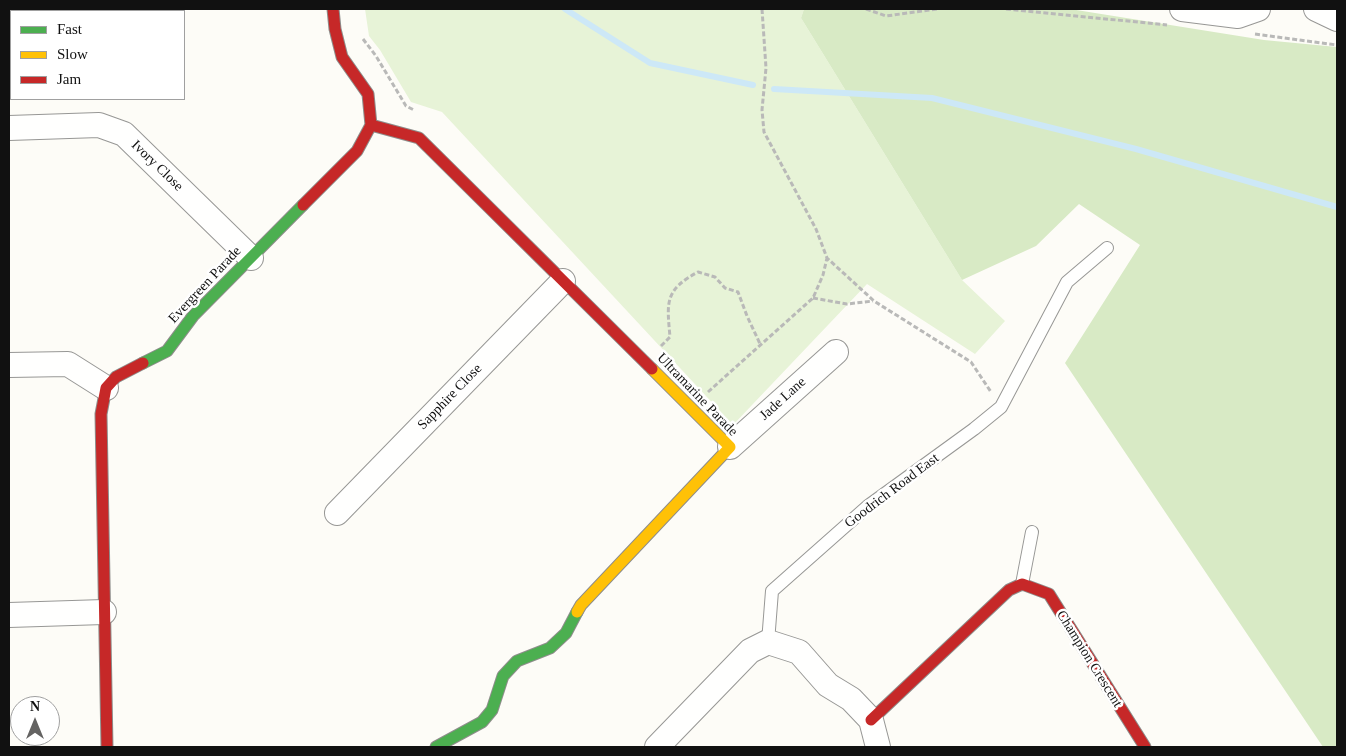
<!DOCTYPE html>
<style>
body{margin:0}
#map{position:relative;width:1346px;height:756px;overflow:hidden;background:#fdfcf7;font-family:Georgia,serif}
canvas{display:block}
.frame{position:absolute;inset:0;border:10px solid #111;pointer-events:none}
.legend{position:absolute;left:10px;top:10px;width:175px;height:90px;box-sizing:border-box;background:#fff;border:1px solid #a0a0a0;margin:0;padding:6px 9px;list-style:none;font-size:15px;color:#111}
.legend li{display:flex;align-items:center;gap:10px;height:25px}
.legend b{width:25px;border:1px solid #a0a0a0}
.north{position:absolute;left:10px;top:696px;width:50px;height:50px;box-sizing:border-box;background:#fff;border:1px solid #a0a0a0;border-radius:50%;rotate:0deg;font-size:14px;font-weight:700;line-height:20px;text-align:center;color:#111}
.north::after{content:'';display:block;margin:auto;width:18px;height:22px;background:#646362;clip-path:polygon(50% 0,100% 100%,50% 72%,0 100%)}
</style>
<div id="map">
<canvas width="1346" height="756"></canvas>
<div class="frame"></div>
<ul class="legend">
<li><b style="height:6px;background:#4caf50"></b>Fast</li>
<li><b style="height:6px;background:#ffc107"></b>Slow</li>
<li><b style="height:6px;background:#c62828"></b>Jam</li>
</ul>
<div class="north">N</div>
</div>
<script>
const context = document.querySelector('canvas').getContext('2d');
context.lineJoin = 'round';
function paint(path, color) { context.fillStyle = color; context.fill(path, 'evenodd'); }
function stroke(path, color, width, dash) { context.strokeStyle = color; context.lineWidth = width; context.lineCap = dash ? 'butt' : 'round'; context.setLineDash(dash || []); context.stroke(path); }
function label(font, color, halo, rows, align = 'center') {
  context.font = font + ' Georgia,serif'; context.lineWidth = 5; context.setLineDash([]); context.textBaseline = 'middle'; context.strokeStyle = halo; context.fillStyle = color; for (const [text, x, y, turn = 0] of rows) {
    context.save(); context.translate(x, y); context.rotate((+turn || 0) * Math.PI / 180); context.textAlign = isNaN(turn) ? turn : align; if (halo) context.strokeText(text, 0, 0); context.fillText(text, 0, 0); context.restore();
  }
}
const green = new Path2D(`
 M 365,9 L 804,9 L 801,18 L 962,280 L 1005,321 L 975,354 L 867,284 L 733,425 L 442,112 L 411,102 L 380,50 L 369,36 Z`);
const forest = new Path2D(`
 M 804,9 L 1070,9 L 1264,40 L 1337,47 L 1337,747 L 1323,747 L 1065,363 L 1140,245 L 1079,204 L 1036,246 L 962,280 L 801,18 Z`);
const stream = new Path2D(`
 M 565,9 L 650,63 L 753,85
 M 774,89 L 932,98 L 1136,149 L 1337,207`);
const path = new Path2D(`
 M 762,9 L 766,68 L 762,110 L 764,132 L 816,229 L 827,258 L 874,301 L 971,362 L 991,392
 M 866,9 L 886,16 L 937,9
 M 1006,9 L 1167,25
 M 1255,34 L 1337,45
 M 363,39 L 376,56 L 406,106 L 414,110
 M 813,298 L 847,304 L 873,301
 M 661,346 L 670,337 C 667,303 664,290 698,272 L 715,277 L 725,288 L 738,292 L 747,316 L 761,346
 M 708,392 L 813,298 L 823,275 L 827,258`);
const lane = new Path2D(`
 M 1022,584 L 1032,532
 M 768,642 L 772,591 L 868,506 L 974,429 L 1001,407 L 1067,282 L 1107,248`);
const street = new Path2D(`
 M 1182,9 L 1238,16 L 1258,9
 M 1316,9 L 1337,19
 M 9,128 L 99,125 L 124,134 L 251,258
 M 9,365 L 68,364 L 106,388
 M 730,447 L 836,352
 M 337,513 L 563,281
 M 9,615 L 104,612
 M 657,747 L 750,651 L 768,642 L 799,652 L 828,685 L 851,699 L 871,720 L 878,747`);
const fast = new Path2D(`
 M 143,363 L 167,351 L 193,316 L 303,205
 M 436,747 L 482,722 L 492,710 L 503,676 L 517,661 L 550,648 L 566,633 L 577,612`);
const slow = new Path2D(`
 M 577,612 L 581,605 L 730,447 L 652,369`);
const jam = new Path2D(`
 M 371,125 L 419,138 L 652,369
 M 303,205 L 357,151 L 371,125 L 368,94 L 342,57 L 335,29 L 333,9
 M 871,720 L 1009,590 L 1022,584 L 1049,594 L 1145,747
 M 107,747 L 101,414 L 106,388 L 116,377 L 143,363`);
const streetNames = [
 ["Ivory Close",157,166,44],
 ["Evergreen Parade",205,285,-47],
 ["Ultramarine Parade",697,395,46],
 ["Sapphire Close",450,397,-46],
 ["Jade Lane",783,399,-42],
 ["Goodrich Road East",892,491,-37],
 ["Champion Crescent",1089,659,58]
];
paint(green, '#e7f3d7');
paint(forest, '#d8eac5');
stroke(stream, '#cde8f7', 6);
stroke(lane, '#979795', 14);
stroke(street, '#979795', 26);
stroke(fast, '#8e8d8b', 13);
stroke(slow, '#8e8d8b', 13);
stroke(jam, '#8e8d8b', 13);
stroke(path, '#b9b9b8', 3, [5, 2.5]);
stroke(lane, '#fffffe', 12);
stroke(street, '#fffffe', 24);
stroke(fast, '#4caf50', 11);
stroke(slow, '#ffc107', 11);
stroke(jam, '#c62828', 11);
label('14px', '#111', '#fff', streetNames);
</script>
